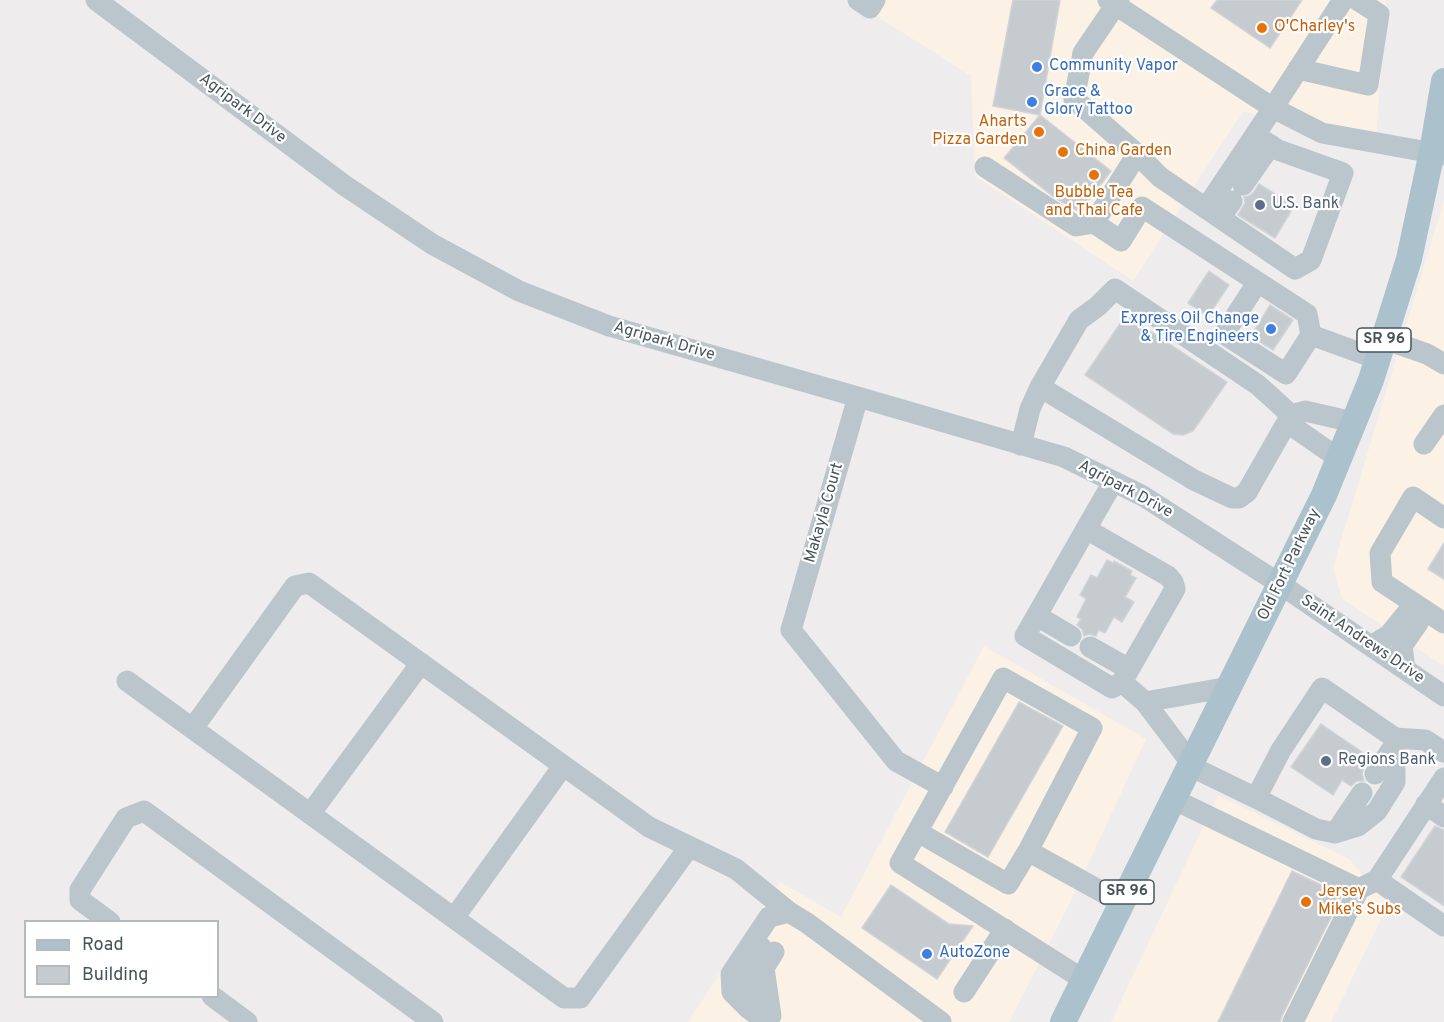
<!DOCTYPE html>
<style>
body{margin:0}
#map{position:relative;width:1444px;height:1022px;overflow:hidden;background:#efeced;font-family:Overpass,sans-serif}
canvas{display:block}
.legend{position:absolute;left:24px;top:920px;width:195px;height:78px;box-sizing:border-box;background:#fff;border:2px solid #b5babd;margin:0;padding:8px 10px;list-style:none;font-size:18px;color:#45535a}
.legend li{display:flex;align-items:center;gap:12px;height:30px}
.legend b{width:30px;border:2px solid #b5babd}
</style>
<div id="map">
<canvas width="1444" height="1022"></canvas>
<ul class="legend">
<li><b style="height:8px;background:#abc1cc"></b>Road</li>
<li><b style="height:16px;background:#c6cbcf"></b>Building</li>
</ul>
</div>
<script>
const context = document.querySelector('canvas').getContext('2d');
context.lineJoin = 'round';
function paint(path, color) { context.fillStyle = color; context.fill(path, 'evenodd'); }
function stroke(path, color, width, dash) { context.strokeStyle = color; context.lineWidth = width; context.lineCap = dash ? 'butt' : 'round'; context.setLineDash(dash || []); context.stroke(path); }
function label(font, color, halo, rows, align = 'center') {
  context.font = font + ' Overpass,sans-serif'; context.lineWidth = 4.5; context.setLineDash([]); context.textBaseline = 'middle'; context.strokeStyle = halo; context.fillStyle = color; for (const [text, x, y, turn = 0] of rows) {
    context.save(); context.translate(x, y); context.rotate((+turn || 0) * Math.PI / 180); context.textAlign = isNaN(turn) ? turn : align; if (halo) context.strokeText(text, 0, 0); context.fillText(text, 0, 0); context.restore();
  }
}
const commercial = new Path2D(`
 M 851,0 L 1386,0 L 1375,154 L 1243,111 L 1133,281 L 975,176 L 971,76 Z
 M 1444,200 L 1444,666 L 1342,599 L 1333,567 Z
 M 984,646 L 1146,739 L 1071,901 L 1009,1022 L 688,1022 L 780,882 L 841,917 Z
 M 1218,795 L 1349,859 L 1388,905 L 1331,1022 L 1111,1022 Z`);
const building = new Path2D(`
 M 1013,0 L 1060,0 L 1040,115 L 993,106 Z
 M 1217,0 L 1302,0 L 1270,48 L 1211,8 Z
 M 1040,115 L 1111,171 L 1080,212 L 1055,198 L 1004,158 Z
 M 1259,184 L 1294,206 L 1275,238 L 1238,215 L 1245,203 L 1244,197 L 1249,196 L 1253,193 Z
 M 1209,271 L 1229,285 L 1208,316 L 1188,303 Z
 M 1270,305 L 1293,320 L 1273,350 L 1251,336 Z
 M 1126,315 L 1227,382 L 1193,431 L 1183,435 L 1173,434 L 1085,375 Z
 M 1444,543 L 1444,579 L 1428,569 Z
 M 1107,560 L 1113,563 L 1114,561 L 1132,571 L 1130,575 L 1136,578 L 1125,597 L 1134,602 L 1122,622 L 1114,617 L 1105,633 L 1099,630 L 1096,636 L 1089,634 L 1084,636 L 1082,629 L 1077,625 L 1081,619 L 1077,617 L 1086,599 L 1080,595 L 1091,575 L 1097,578 Z
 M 1019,702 L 1063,726 L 988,857 L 945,832 Z
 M 1321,724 L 1362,752 L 1356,762 L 1364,767 L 1362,774 L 1364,781 L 1357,781 L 1351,786 L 1342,780 L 1333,795 L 1291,767 Z
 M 1435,826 L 1444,830 L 1444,906 L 1401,877 Z
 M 1292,871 L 1342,895 L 1282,1016 L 1280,1022 L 1218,1022 Z
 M 891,885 L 949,924 L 973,926 L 937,979 L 862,928 Z`);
const minor = new Path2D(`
 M 96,0 L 344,185 L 432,244 L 519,291 L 609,326 L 858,397 L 1064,457 L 1143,496 L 1280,584 L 1444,696
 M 858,0 L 870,8 L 875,0
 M 1108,0 L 1273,108 L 1343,0
 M 1119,0 L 1083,53 L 1074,99 L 1137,154 L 1094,223 L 1121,241 L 1142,207 L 1307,314 L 1311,335 L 1286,374 L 1224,334 L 1257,283
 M 1298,69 L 1368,85 L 1379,14 L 1357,0
 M 1137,154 L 1160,177 L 1295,269 L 1311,260 L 1343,173 L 1278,150 L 1255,135 L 1273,108 L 1322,133 L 1444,155
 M 985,167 L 1076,226 L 1094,223
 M 1243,185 L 1271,145
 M 1206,208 L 1255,135
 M 1220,218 L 1232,201
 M 1311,335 L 1377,359
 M 1384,339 L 1427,354 L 1444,364
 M 1040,387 L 1194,480 L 1232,498 L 1239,498 L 1247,492 L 1291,415 L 1305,411 L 1353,422
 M 858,397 L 791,630 L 896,761 L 943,787
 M 1424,444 L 1444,415
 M 1021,445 L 1030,409 L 1040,387 L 1079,320 L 1098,306 L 1115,289 L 1258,385 L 1291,415 L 1295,428 L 1338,458
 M 1444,518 L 1413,497 L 1380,553 L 1382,582 L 1444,623
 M 1086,529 L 1168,576 L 1173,582 L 1175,589 L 1122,682 L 1112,688 L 1025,636 Z
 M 1086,529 L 1113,482
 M 1037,616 L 1071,636
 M 1371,646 L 1389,635 L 1407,613 L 1423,609
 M 1090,647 L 1129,669
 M 1405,669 L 1402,646 L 1418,623 L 1423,609
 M 127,681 L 564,998 L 580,998 L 689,847
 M 1122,682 L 1145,702 L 1191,763
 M 1145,702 L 1229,687
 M 193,728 L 295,586 L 309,583 L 649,827 L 736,869 L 789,912
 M 1395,738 L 1395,782 L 1377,811 L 1358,826 L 1335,833 L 1316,829 L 1256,798 L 1281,750 L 1322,688 L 1395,738 L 1425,740 L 1444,752
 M 1190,766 L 1256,798
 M 1375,774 L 1394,746
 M 1173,799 L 1359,889
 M 1426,804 L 1444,817
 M 310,814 L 421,663
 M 918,832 L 1008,884 L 1028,851
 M 1335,833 L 1362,793
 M 1377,880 L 1444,926
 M 454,918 L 563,766
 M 110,922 L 80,900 L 80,890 L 126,818 L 144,811 L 433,1022
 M 761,947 L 750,963 L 753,998 L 757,1006 L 768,1013
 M 1084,980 L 900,863 L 1003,678 L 1092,728 L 1028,851 L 1122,903
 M 964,992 L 1005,929
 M 212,996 L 247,1022
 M 771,1016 L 764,968 L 774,952
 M 767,1022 L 749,1009 L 732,992 L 731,974 L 769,917 L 789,912 L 807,923 L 941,1022
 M 1293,1022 L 1359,889 L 1377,880 L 1444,778`);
const major = new Path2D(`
 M 1063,1022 L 1324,495 L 1371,380 L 1409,259 L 1432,152 L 1444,81`);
const markers = [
 [1262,28,6,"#e8710a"],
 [1037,67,6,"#3f7fe0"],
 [1032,102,6,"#3f7fe0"],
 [1039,132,6,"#e8710a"],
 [1063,152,6,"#e8710a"],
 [1094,175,6,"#e8710a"],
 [1260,205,6,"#5c6f8a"],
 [1271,329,6,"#3f7fe0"],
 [1326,761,6,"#5c6f8a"],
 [1306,902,6,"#e8710a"],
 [927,954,6,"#3f7fe0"]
];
const shields = [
 [1384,340,54],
 [1127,892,54]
];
const shieldNames = [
 ["SR 96",1384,340],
 ["SR 96",1127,892]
];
const foodNames = [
 ["O'Charley's",1274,28],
 ["Aharts",1027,123,"right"],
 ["Pizza Garden",1027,141,"right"],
 ["China Garden",1075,152],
 ["Bubble Tea",1094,194,"center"],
 ["and Thai Cafe",1094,212,"center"],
 ["Jersey",1318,893],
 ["Mike's Subs",1318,911]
];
const shopNames = [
 ["Community Vapor",1049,67],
 ["Grace &",1044,93],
 ["Glory Tattoo",1044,111],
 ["Express Oil Change",1259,320,"right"],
 ["& Tire Engineers",1259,338,"right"],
 ["AutoZone",939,954]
];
const streetNames = [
 ["Agripark Drive",242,109,37],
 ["Agripark Drive",664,342,16],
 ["Agripark Drive",1125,490,28],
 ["Makayla Court",825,513,-74],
 ["Old Fort Parkway",1290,565,-64],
 ["Saint Andrews Drive",1362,640,34]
];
const serviceNames = [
 ["U.S. Bank",1272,205],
 ["Regions Bank",1338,761]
];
paint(commercial, '#fbf1e4');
paint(building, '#c6cbcf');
stroke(building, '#d0d4d8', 1.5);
stroke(minor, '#bac6cc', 21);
stroke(major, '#abc1cc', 26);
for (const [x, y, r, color] of markers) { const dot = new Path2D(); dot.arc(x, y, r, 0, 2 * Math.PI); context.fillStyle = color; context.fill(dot); stroke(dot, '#fff', 2); }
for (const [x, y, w] of shields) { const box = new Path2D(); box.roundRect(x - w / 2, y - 12, w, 24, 4.5); context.fillStyle = '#fff'; context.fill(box); stroke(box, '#45535a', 1.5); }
label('bold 15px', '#45535a', null, shieldNames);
label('16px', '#c56008', '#fff', foodNames, 'left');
label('16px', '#366cbe', '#fff', shopNames, 'left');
label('16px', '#45535a', '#fff', streetNames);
label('16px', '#4e5e75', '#fff', serviceNames, 'left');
</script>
